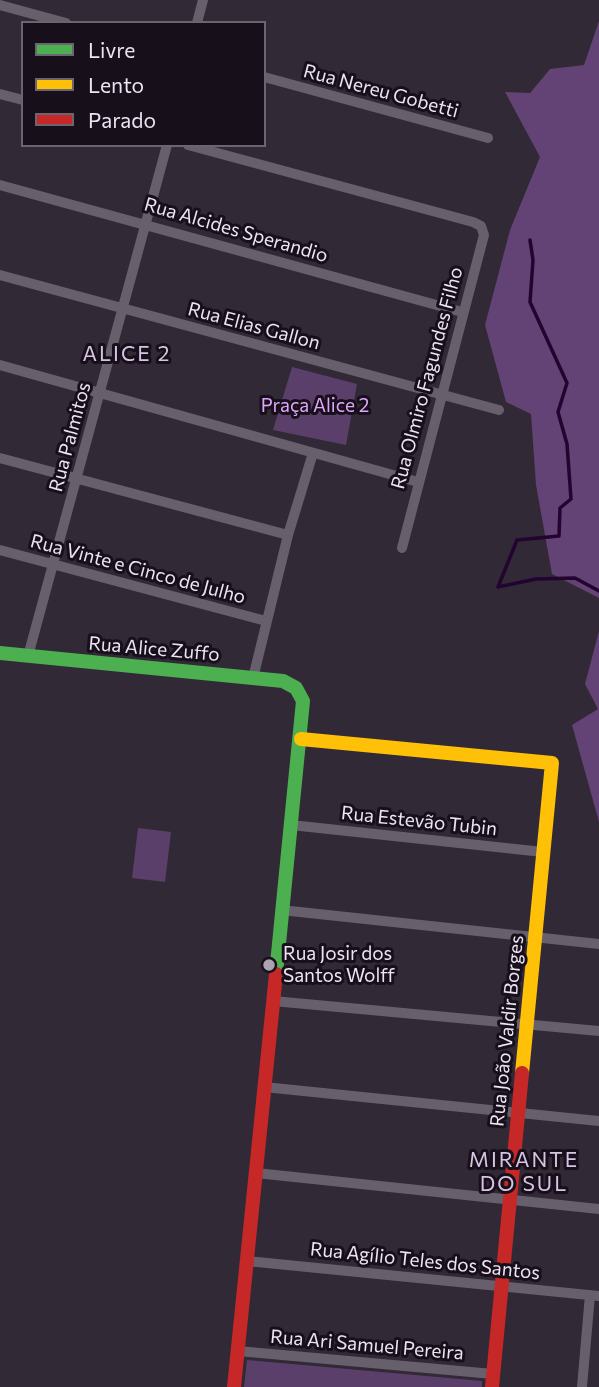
<!DOCTYPE html>
<meta charset="utf-8">
<style>
body{margin:0}
#map{position:relative;width:599px;height:1387px;overflow:hidden;background:#312935;font-family:Commissioner,sans-serif}
canvas{display:block}
.legend{position:absolute;left:21px;top:21px;width:245px;height:126px;box-sizing:border-box;background:#170f1a;border:2px solid #6d6471;margin:0;padding:9px 12px;list-style:none;font-size:21px;color:#ede3f3}
.legend li{display:flex;align-items:center;gap:14px;height:35px}
.legend b{width:35px;border:2px solid #6d6471}
</style>
<div id="map">
<canvas width="599" height="1387"></canvas>
<ul class="legend">
<li><b style="height:9px;background:#4caf50"></b>Livre</li>
<li><b style="height:9px;background:#ffc107"></b>Lento</li>
<li><b style="height:9px;background:#c62828"></b>Parado</li>
</ul>
</div>
<script>
const context = document.querySelector('canvas').getContext('2d');
context.lineJoin = 'round';
function paint(path, color) { context.fillStyle = color; context.fill(path, 'evenodd'); }
function stroke(path, color, width, dash) { context.strokeStyle = color; context.lineWidth = width; context.lineCap = dash ? 'butt' : 'round'; context.setLineDash(dash || []); context.stroke(path); }
function label(font, color, halo, rows, align = 'center') {
  context.font = font + ' Commissioner,sans-serif'; context.lineWidth = 6; context.setLineDash([]); context.textBaseline = 'middle'; context.strokeStyle = halo; context.fillStyle = color; for (const [text, x, y, turn = 0] of rows) {
    context.save(); context.translate(x, y); context.rotate((+turn || 0) * Math.PI / 180); context.textAlign = isNaN(turn) ? turn : align; if (halo) context.strokeText(text, 0, 0); context.fillText(text, 0, 0); context.restore();
  }
}
const green = new Path2D(`
 M 292,367 L 357,384 L 346,445 L 273,430 Z
 M 138,828 L 171,832 L 165,882 L 132,878 Z
 M 247,1360 L 482,1381 L 482,1387 L 244,1387 Z`);
const forest = new Path2D(`
 M 599,21 L 599,598 L 552,574 L 536,485 L 531,414 L 506,402 L 485,325 L 510,230 L 540,157 L 505,92 L 530,93 L 550,69 L 584,65 Z
 M 599,631 L 599,822 L 572,725 L 598,709 L 585,684 Z`);
const stream = new Path2D(`
 M 530,240 L 533,260 L 530,302 L 567,383 L 558,412 L 567,444 L 571,499 L 560,508 L 559,536 L 517,540 L 498,587 L 536,579 L 575,578 L 599,591`);
const street = new Path2D(`
 M 0,5 L 66,23
 M 197,23 L 203,0
 M 264,77 L 488,138
 M 0,94 L 23,100
 M 188,145 L 473,222 L 481,226 L 484,235 L 402,548
 M 0,185 L 462,312
 M 0,275 L 499,410
 M 0,365 L 418,482
 M 0,458 L 288,535
 M 0,550 L 266,621
 M 28,656 L 167,145
 M 253,678 L 288,535 L 313,453
 M 291,825 L 543,852
 M 281,910 L 599,944
 M 273,1001 L 599,1031
 M 264,1087 L 599,1121
 M 256,1173 L 599,1209
 M 247,1261 L 599,1296
 M 238,1351 L 493,1374
 M 582,1387 L 590,1295`);
const fast = new Path2D(`
 M 0,653 L 283,681 L 296,688 L 303,701 L 276,974`);
const slow = new Path2D(`
 M 301,739 L 552,763 L 522,1073`);
const jam = new Path2D(`
 M 234,1387 L 276,974
 M 492,1387 L 522,1073`);
const markers = [
 [269,965,7,"#aba2b0"]
];
const streetNames = [
 ["Rua Nereu Gobetti",381,91,15],
 ["Rua Alcides Sperandio",236,230,16],
 ["Rua Elias Gallon",254,326,15],
 ["Rua Olmiro Fagundes Filho",427,378,-75],
 ["Rua Palmitos",70,437,-75],
 ["Rua Vinte e Cinco de Julho",138,569,15],
 ["Rua Alice Zuffo",154,649,5],
 ["Rua Estevão Tubin",419,821,6],
 ["Rua João Valdir Borges",507,1031,-84],
 ["Rua Agílio Teles dos Santos",425,1261,6],
 ["Rua Ari Samuel Pereira",367,1345,5]
];
const parkNames = [
 ["Praça Alice 2",315,406]
];
const poiNames = [
 ["Rua Josir dos",283,954],
 ["Santos Wolff",283,976]
];
const neighbourhoodNames = [
 ["ALICE 2",127,354],
 ["MIRANTE",524,1160],
 ["DO SUL",524,1184]
];
paint(green, '#5b3f6b');
paint(forest, '#634275');
stroke(stream, '#230431', 3.5);
stroke(street, '#675f6c', 10);
stroke(fast, '#4caf50', 14);
stroke(slow, '#ffc107', 14);
stroke(jam, '#c62828', 14);
for (const [x, y, r, color] of markers) { const dot = new Path2D(); dot.arc(x, y, r, 0, 2 * Math.PI); context.fillStyle = color; context.fill(dot); stroke(dot, '#170f1a', 2.5); }
label('19px', '#ede3f3', '#170f1a', streetNames);
label('19px', '#dda6fb', '#170f1a', parkNames);
label('19px', '#ede3f3', '#170f1a', poiNames, 'left');
context.letterSpacing = '2px';
label('21px', '#d7c3e3', '#170f1a', neighbourhoodNames);
context.letterSpacing = '0px';
</script>
